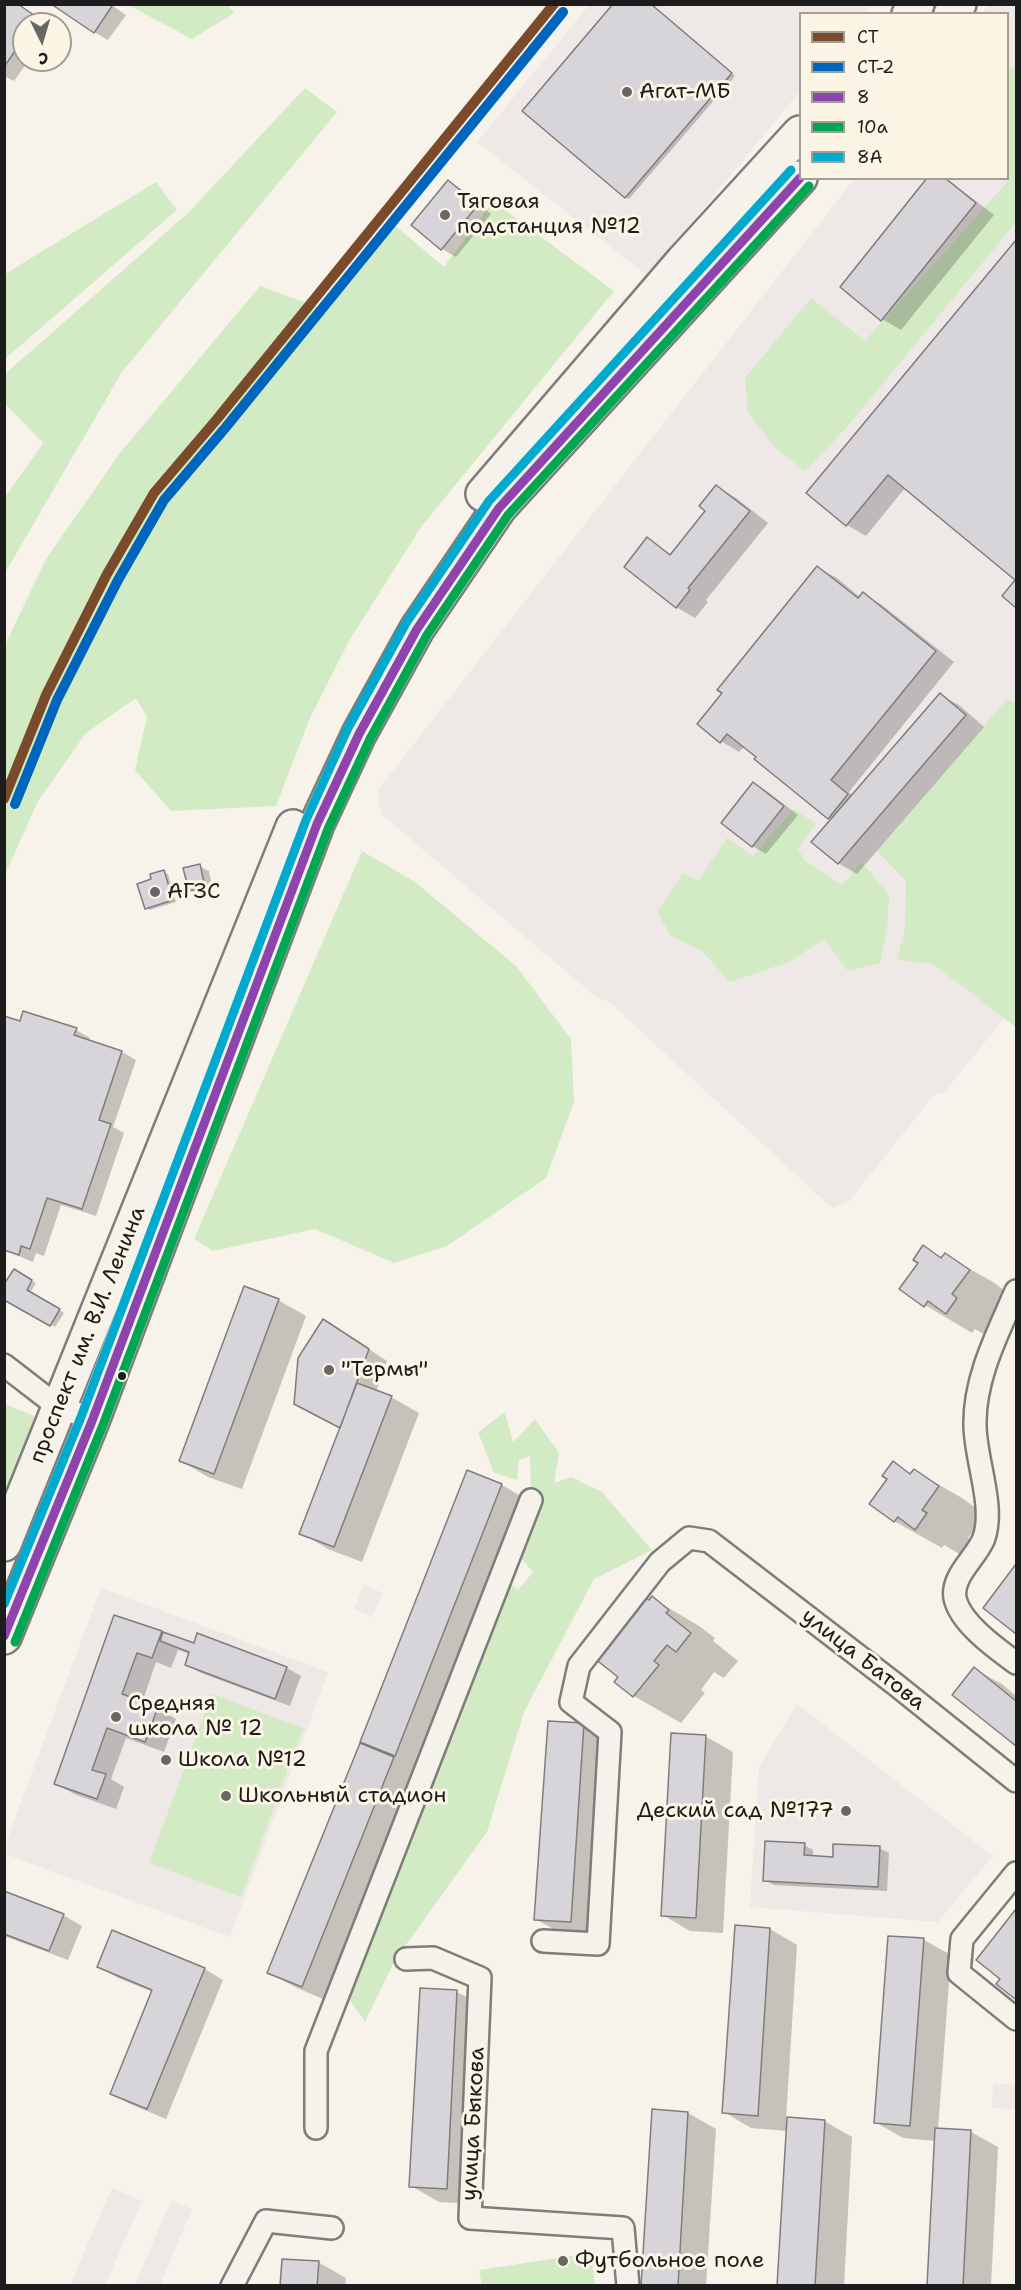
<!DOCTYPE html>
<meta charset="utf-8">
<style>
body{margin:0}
#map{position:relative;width:1021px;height:2290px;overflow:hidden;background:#f7f3ea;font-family:"Shantell Sans",sans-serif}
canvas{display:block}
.frame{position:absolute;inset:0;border:6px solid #1c1c1c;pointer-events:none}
.legend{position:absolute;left:799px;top:12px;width:210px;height:168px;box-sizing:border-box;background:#fcf5e5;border:2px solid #a29e95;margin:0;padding:8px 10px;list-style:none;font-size:18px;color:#1c1c1c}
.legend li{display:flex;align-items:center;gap:12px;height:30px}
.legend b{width:30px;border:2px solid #a29e95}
.north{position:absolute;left:12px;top:12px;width:60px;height:60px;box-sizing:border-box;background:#fcf5e5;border:2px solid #a29e95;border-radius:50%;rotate:175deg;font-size:16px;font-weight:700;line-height:24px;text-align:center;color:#1c1c1c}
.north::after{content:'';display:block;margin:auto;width:21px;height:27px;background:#696764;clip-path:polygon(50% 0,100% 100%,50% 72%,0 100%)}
</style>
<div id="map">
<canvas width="1021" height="2290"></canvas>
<div class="frame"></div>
<ul class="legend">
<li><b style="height:8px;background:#7a4b2a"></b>СТ</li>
<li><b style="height:8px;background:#0065bd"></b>СТ-2</li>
<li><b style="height:8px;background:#8e44ad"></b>8</li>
<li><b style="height:8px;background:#00a651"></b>10а</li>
<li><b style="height:8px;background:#00a9ce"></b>8А</li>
</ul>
<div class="north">С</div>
</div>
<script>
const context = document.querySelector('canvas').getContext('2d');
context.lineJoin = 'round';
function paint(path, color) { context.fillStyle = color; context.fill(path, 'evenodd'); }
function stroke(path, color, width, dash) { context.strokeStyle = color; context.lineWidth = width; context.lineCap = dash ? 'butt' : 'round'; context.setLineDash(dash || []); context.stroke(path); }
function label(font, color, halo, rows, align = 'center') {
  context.font = font + ' "Shantell Sans",sans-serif'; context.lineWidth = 6; context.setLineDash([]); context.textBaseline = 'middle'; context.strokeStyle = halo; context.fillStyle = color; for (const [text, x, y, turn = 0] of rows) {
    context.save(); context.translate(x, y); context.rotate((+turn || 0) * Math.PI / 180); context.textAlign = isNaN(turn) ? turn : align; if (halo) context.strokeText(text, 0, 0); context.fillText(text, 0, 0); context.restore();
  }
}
const built = new Path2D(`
 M 589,5 L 873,5 L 865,13 L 800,14 L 800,91 L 648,276 L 477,142 Z
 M 989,5 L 1016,5 L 1016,1004 L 944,1092 L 934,1095 L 849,1201 L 832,1208 L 608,1001 L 596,997 L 381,814 L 377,791 L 854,179 L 1008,178 L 1008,14 L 982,13 Z
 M 364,1585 L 383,1593 L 372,1617 L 354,1609 Z
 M 101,1588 L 328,1672 L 230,1937 L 5,1854 L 4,1848 Z
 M 797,1704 L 993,1856 L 938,1922 L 750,1907 L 759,1767 Z
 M 993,2083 L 1016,2085 L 1016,2109 L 992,2108 Z
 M 112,2188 L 142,2201 L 105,2285 L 70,2285 Z
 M 171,2200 L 192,2209 L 160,2285 L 135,2285 Z`);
const green = new Path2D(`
 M 128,5 L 228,5 L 234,13 L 192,39 Z
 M 1011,66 L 1016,70 L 1016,222 L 847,427 L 805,471 L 773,446 L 748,412 L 745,378 L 811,298 L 865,341 L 1010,179 C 1007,173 1006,165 1010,159 L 1008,157 L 1008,70 Z
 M 305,88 L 337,112 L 122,372 L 5,573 L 5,497 L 43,443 L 5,404 L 5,374 L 188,213 Z
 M 156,182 L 177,210 L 5,359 L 5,274 Z
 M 493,201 L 614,291 L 421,527 L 349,641 L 310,718 L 276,806 L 171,811 L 135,770 L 147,717 L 136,698 L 86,733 L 38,801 L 5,875 L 5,645 L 46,559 L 120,453 L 260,286 L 324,309 L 392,223 L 444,267 Z
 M 1007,699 L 1016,703 L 1016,1027 L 933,964 L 897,960 L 905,929 L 906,881 L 877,851 Z
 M 794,809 L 816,824 L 798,849 L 805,861 L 842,885 L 862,862 L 889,896 L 887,928 L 880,963 L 848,971 L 824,939 L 789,962 L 730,982 L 702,951 L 671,936 L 657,912 L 683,873 L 698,881 L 727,838 L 753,856 Z
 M 362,851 L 415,882 L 517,967 L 571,1039 L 574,1102 L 546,1178 L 447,1246 L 394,1263 L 315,1229 L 213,1251 L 194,1239 Z
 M 5,1404 L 39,1418 L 5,1505 Z
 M 505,1412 L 513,1442 L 535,1419 L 559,1453 L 554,1483 L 571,1477 L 602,1492 L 652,1550 L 594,1579 L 524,1712 L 487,1832 L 395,1960 L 365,2022 L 346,1995 L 507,1581 L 518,1590 L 533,1572 L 520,1557 L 541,1498 L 531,1488 L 530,1456 L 519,1460 L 517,1480 L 494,1473 L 478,1432 Z
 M 212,1694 L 303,1728 L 241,1897 L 149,1863 Z
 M 591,2253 L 595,2285 L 482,2285 L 479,2270 Z`);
const shadow = new Path2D(`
 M 4,4 L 18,4 L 47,24 L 24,24 L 24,60 L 29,60 L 14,81 L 4,76 Z
 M 110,4 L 126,15 L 108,40 L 94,32 Z
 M 650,4 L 735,76 L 629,199 L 625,197 Z
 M 929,178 L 946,178 L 994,215 L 901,330 L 882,319 Z
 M 449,182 L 463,190 L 491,214 L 456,257 L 442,249 L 413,225 Z
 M 1016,242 L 1016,579 L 905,488 L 866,536 L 847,525 L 808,493 Z
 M 717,487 L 736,498 L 768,523 L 706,600 L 708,602 L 695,618 L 676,607 L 648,539 L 672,555 L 707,511 Z
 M 818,568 L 837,578 L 861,598 L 863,594 L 882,605 L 954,662 L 849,792 L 853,796 L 940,695 L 959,705 L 984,727 L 857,874 L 838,863 L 832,820 L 745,746 L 739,752 L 721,741 Z
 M 754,783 L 768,792 L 798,815 L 766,854 L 752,846 Z
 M 199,866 L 209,871 L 213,892 L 199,895 L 190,890 Z
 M 163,872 L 168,874 L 176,902 L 150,910 L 146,908 Z
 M 21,1023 L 76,1030 L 90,1038 L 89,1041 L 122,1052 L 136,1060 L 113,1127 L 124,1133 L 96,1216 L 61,1205 L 44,1256 L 36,1253 L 33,1262 L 4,1250 Z
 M 924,1247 L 943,1258 L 945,1255 L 993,1282 L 1016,1299 L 994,1340 L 975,1329 L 972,1333 L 925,1305 L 920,1263 Z
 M 14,1271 L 36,1283 L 30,1293 L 64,1313 L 55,1327 L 4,1298 Z
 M 278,1300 L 306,1316 L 242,1489 L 208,1477 L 181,1461 Z
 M 343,1332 L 387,1361 L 376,1392 L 391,1397 L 419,1413 L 362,1562 L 328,1549 L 301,1533 L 341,1428 Z
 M 893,1463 L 912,1474 L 915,1471 L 962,1498 L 985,1515 L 968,1538 L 973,1542 L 963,1556 L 944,1545 L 942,1548 L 894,1521 L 889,1479 Z
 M 468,1472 L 502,1485 L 529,1501 L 330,2002 L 297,1988 L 269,1973 Z
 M 1016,1567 L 1016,1632 L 985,1607 Z
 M 652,1598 L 699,1626 L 715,1638 L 713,1641 L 738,1661 L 724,1678 L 714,1672 L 701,1690 L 705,1693 L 681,1723 L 634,1696 L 616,1682 Z
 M 115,1617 L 194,1645 L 198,1635 L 287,1668 L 301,1676 L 290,1706 L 201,1673 L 187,1665 L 190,1654 L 178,1650 L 171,1668 L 156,1662 L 142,1703 L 157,1708 L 176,1719 L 164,1752 L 126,1738 L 111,1779 L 124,1787 L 116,1809 L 74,1794 L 56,1784 Z
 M 974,1669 L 1002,1684 L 1016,1696 L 1016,1744 L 954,1694 Z
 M 584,1725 L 611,1741 L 598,1937 L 563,1935 L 536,1919 Z
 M 705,1736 L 733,1752 L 723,1933 L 690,1931 L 663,1915 Z
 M 804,1845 L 813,1850 L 813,1857 L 834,1858 L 879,1848 L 889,1853 L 887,1891 L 774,1885 L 764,1880 Z
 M 4,1893 L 63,1915 L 82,1926 L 68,1960 L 7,1937 L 4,1943 Z
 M 1016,1912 L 1016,1999 L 998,1984 L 1002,1979 L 978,1960 Z
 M 736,1927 L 770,1929 L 797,1945 L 786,2119 L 824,2121 L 852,2137 L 844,2286 L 779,2286 L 788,2131 L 751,2128 L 724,2112 Z
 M 113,1932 L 205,1969 L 223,1980 L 166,2119 L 130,2104 L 111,2093 L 153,1992 L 118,1978 L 99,1967 Z
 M 924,1940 L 951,1955 L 938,2130 L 971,2132 L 998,2147 L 991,2286 L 929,2286 L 936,2141 L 903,2138 L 875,2122 Z
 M 421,1990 L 457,1992 L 485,2007 L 474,2204 L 439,2202 L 411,2186 Z
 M 653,2111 L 688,2113 L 716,2129 L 706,2286 L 642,2286 Z
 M 318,2262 L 346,2278 L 345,2286 L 282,2286 Z`);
const building = new Path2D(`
 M 4,4 L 18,4 L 38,18 L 34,24 L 24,24 L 24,38 L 4,67 Z
 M 51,4 L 110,4 L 112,6 L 94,33 Z
 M 613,4 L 651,4 L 732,73 L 625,198 L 522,111 Z
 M 927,178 L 945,178 L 976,203 L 881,321 L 840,287 Z
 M 448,180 L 478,205 L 441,250 L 411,225 Z
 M 1016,240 L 1016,608 L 1002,596 L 1015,580 L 888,475 L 846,526 L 806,493 Z
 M 716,485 L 750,511 L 688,588 L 690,590 L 676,608 L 624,567 L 647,537 L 670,555 L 705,511 L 699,506 Z
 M 817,566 L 858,598 L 863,592 L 936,651 L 831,780 L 848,794 L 828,819 L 754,759 L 756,757 L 727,734 L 720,743 L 697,724 L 722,693 L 717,690 Z
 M 940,693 L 966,715 L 838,864 L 811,842 Z
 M 753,782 L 784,806 L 752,847 L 721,823 Z
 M 200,864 L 205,887 L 189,891 L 183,868 Z
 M 164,870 L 173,900 L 145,909 L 137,884 L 151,879 L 150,874 Z
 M 23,1011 L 77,1028 L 74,1035 L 122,1051 L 99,1120 L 111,1124 L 82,1209 L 47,1198 L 30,1249 L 21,1246 L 19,1255 L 4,1250 L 4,1016 L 20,1021 Z
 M 923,1245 L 941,1258 L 945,1253 L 970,1270 L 952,1294 L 957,1298 L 946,1314 L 928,1301 L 924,1307 L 899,1289 L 918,1263 L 913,1260 Z
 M 14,1269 L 32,1280 L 27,1290 L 60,1309 L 50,1326 L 4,1300 L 4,1284 Z
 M 244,1286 L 279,1299 L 214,1474 L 179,1461 Z
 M 323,1319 L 369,1349 L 340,1428 L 294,1404 L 298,1358 Z
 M 357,1383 L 392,1396 L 334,1547 L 299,1534 Z
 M 893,1461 L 910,1474 L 914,1469 L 939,1486 L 922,1510 L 927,1513 L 915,1530 L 898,1517 L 894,1522 L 869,1504 L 887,1479 L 882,1476 Z
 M 467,1470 L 502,1484 L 395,1756 L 360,1742 Z
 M 1016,1564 L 1016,1634 L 983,1608 Z
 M 643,1596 L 649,1600 L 652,1596 L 669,1610 L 666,1613 L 691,1633 L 676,1652 L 667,1645 L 654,1661 L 659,1665 L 633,1697 L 614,1682 L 618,1677 L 594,1658 Z
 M 114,1615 L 162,1631 L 152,1658 L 137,1653 L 122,1694 L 158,1707 L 145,1742 L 107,1728 L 92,1770 L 106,1774 L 97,1799 L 54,1784 Z
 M 163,1632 L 194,1643 L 197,1633 L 287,1667 L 275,1699 L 185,1665 L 189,1652 L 160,1641 Z
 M 974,1667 L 1016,1701 L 1016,1746 L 952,1695 Z
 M 548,1721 L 584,1723 L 571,1922 L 534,1920 Z
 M 671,1733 L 706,1735 L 696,1918 L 661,1916 Z
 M 360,1743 L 394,1757 L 302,1987 L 267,1973 Z
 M 765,1841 L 805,1843 L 804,1855 L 833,1857 L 833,1844 L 880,1846 L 878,1887 L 763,1881 Z
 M 4,1891 L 64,1914 L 49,1951 L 4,1934 Z
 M 1016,1909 L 1016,1997 L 1015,1999 L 996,1984 L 1000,1979 L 976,1960 Z
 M 735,1925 L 770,1928 L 758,2116 L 722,2113 Z
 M 112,1930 L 205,1968 L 147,2109 L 110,2094 L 152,1990 L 97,1967 Z
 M 888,1936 L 924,1938 L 910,2126 L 874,2123 Z
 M 420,1988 L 457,1990 L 447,2189 L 409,2187 Z
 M 652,2109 L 688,2112 L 678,2286 L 641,2286 Z
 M 787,2117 L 825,2120 L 815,2286 L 777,2286 Z
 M 935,2128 L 971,2130 L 963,2286 L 927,2286 Z
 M 282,2259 L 319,2261 L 317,2286 L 280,2286 Z`);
const street = new Path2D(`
 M 1016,1291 C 998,1333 974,1378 975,1425 C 975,1459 995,1505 984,1538 C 977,1557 951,1576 955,1598 C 960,1623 997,1649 1016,1663
 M 4,1365 L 48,1399 L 92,1421
 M 1016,1873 L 962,1939 L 959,1973 L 1016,2019
 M 543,1941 L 598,1944 L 610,1732 L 571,1702 L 579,1666 L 660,1562 L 689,1538 L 709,1541 L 895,1684 L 1016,1781
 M 406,1959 L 433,1958 L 480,1978 L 470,2218 L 623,2228 L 628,2286
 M 316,2128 L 316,2051 L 531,1500
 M 232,2286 L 266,2221 L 332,2228`);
const primary = new Path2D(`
 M 909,14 L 917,4
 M 951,14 L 959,4
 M 483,494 L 683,261 L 800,133
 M 4,1544 L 293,827
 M 4,1637 L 92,1421 L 317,824 L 359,734 L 417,629 L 499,508 L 800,178`);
const bus1 = new Path2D(`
 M 4,1636 L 92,1421 L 317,824 L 359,734 L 417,629 L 499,508 L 800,178`);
const bus2 = new Path2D(`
 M 15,1642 L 103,1425 L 328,829 L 370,739 L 427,635 L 508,515 L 809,186`);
const bus3 = new Path2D(`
 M 4,1604 L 81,1417 L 306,820 L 348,728 L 406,623 L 489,501 L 791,170`);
const rail1 = new Path2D(`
 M 4,799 L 46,695 L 107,574 L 154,493 L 217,419 L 554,4`);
const rail2 = new Path2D(`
 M 15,804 L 57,700 L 118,580 L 164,500 L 226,427 L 563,12`);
const markers = [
 [627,92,6,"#696764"],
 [445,215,6,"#696764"],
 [155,892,6,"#696764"],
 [329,1370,6,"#696764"],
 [122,1376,5,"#1c1c1c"],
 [116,1717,6,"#696764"],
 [166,1760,6,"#696764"],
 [226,1796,6,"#696764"],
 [846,1811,6,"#696764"],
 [563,2261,6,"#696764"]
];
const poiNames = [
 ["Агат-МБ",639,92],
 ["Тяговая",457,202],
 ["подстанция №12",457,227],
 ["АГЗС",167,892],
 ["\"Термы\"",341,1370],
 ["Средняя",128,1704],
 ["школа № 12",128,1729],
 ["Школа №12",178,1760],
 ["Школьный стадион",238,1796],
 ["Деский сад №177",834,1811,"right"],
 ["Футбольное поле",575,2261]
];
const streetNames = [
 ["проспект им. В.И. Ленина",88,1335,-68],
 ["улица Батова",863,1660,38],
 ["улица Быкова",474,2124,-87]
];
paint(built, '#eee8e6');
paint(green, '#d3ebc4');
paint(shadow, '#0003');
paint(building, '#d8d5da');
stroke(building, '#7f7d79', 1.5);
stroke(street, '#7f7d79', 26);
stroke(primary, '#7f7d79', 38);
stroke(street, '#f5f2ec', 21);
stroke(primary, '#f5f2ec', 33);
stroke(bus1, '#8e44ad', 9);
stroke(bus2, '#00a651', 9);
stroke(bus3, '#00a9ce', 9);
stroke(rail1, '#7a4b2a', 10);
stroke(rail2, '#0065bd', 10);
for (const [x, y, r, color] of markers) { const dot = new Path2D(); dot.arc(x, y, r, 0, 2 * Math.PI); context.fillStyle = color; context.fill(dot); stroke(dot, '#fcf5e5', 2); }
label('22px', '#1c1c1c', '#fcf5e5', poiNames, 'left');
label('22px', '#1c1c1c', '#fcf5e5', streetNames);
</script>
